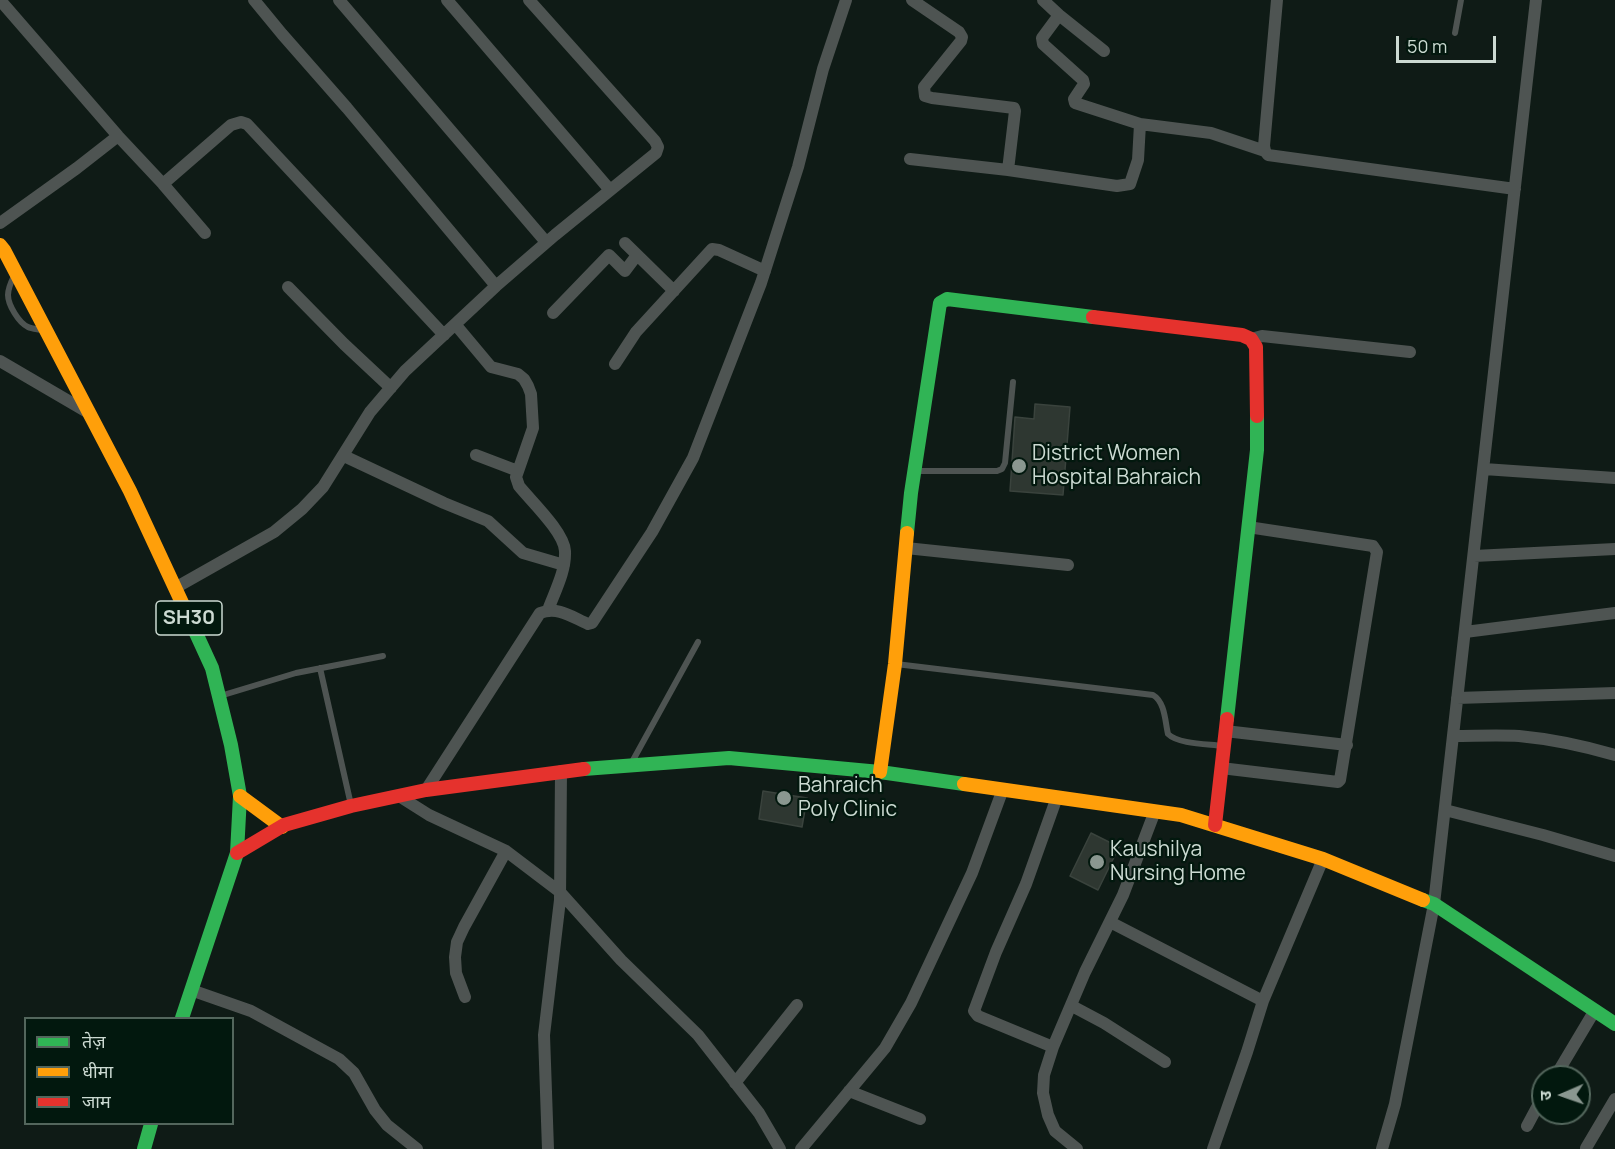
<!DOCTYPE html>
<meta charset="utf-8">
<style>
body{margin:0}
#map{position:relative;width:1615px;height:1149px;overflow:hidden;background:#0f1b16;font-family:Manrope,"Noto Sans Devanagari",sans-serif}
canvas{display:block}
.legend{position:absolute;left:24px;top:1017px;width:210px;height:108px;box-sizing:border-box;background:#02180e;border:2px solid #53665c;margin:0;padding:8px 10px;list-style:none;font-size:18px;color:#ccdad2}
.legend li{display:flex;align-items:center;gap:12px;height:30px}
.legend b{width:30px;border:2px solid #53665c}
.north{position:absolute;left:1531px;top:1065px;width:60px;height:60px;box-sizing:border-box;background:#02180e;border:2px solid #53665c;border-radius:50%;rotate:268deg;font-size:16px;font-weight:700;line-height:24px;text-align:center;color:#ccdad2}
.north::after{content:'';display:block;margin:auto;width:21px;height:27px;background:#8a9790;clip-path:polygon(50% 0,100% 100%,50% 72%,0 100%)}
.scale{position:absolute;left:1396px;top:36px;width:100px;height:27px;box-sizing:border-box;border:3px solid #ccdad2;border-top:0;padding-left:8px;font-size:18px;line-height:21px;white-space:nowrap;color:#ccdad2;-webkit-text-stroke:4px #02180e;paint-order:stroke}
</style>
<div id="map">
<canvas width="1615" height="1149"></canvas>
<ul class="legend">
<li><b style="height:8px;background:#30b455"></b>तेज़</li>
<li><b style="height:8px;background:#ff9f0a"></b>धीमा</li>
<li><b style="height:8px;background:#e5322d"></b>जाम</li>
</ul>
<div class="north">उ</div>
<div class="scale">50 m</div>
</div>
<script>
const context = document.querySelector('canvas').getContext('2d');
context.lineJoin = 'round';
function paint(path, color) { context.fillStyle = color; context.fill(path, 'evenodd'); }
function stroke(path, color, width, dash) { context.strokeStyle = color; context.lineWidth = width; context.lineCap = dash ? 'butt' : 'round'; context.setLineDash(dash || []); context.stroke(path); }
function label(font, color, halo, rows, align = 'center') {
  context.font = font + ' Manrope,sans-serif'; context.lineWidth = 4.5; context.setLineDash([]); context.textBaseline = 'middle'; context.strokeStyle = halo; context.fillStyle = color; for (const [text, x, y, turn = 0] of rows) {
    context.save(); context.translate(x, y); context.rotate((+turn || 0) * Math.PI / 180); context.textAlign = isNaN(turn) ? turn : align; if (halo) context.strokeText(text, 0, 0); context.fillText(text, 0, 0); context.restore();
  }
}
const building = new Path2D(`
 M 1035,404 L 1070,407 L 1063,495 L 1010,491 L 1015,417 L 1034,419 Z
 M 763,791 L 807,798 L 802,827 L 759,819 Z
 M 1091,833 L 1119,847 L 1098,890 L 1070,876 Z`);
const lane = new Path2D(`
 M 1455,33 L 1461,0
 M 14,276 C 11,282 8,288 8,295 C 8,305 19,323 28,327 C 32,329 38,329 42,330
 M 915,471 L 997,471 L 1002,469 L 1005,463 L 1013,382
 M 896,664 L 1153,695 C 1165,702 1165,721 1168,734 C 1178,744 1207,744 1222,746
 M 320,668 L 351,805
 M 220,696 L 296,673 L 383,656
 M 632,762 L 698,642`);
const street = new Path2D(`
 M 0,0 L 118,136 L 163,184 L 205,233
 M 254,0 L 282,34 L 347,108 L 496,286
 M 339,0 L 546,242
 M 447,0 L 610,190
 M 912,0 L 959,32 L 962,37 L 961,41 L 924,87 L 925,96 L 932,98 L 1014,108 L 1015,111 L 1008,170
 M 1043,0 L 1059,15 L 1104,51
 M 1277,0 L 1264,146 L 1265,151 L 1268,155 L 1515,189
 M 1059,15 L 1042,38 L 1043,44 L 1083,80 L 1084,84 L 1074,99 L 1075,103 L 1140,124 L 1211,133 L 1265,151
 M 910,159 L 1008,170 L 1117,186 L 1130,184 L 1138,160 L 1140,124
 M 163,184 L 231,125 L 241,122 L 247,124 L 444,335
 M 0,223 L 77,168 L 118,136
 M 625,243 L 674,291
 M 288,287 L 344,344 L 391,388
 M 553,313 L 609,255 L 625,271 L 637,255
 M 455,324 L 491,367 L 518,374 L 524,379 L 528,386 L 531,394 L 533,428 L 516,477 L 519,486 C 531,501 564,532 565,551 C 566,571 555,591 548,610
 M 1251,339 L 1262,336 L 1410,352
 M 0,361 L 89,413
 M 615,364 L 636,332 L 712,249 L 719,250 L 765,271
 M 476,455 L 518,471
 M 344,456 L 444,503 L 488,521 L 523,553 L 564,565
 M 1484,469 L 1615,478
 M 906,548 L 1068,565
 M 1474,556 L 1615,549
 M 175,588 L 274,532 L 302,509 L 323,487 L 370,412 L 405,371 L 496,286 L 555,235 L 656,153 L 658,147 L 655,141 L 529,0
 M 1465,632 L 1615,613
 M 1457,698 L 1615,693
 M 1225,731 L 1347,745
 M 1453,736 C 1475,736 1497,735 1519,736 C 1551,739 1584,746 1615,755
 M 1221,768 L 1338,782 L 1340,780 L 1377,552 L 1373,546 L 1248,527
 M 426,790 L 540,613 C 558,606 572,617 588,624 L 592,623 L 652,532 L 693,458 L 761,283 L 798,167 L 823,69 L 846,0
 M 399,796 L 429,815 L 506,851 L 560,892 L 621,960 L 698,1035 L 759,1113 L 780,1149
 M 1445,810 L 1543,835 L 1615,856
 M 1110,922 L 1263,1001
 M 191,990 L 251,1011 L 339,1059 L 354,1073 L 375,1110 L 387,1125 L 417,1149
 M 465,997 L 456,973 L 455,957 L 457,942 L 464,927 L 506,851
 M 1072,1006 L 1104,1023 L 1165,1062
 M 1053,1047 L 978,1016 L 974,1011 L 996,952 L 1026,884 L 1057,797
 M 1555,1077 L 1595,1010
 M 735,1083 L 797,1005
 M 849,1091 L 920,1119
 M 1527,1126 L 1543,1096
 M 1586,1148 L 1615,1099
 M 548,1149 L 544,1035 L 560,900 L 561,771
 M 801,1149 L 885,1048 L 911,1003 L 972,873 L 1003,789
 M 1077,1149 L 1055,1131 L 1048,1115 L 1043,1093 L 1044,1075 L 1053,1047 L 1085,972 L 1123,895 L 1155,811
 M 1213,1149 L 1247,1052 L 1263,1001 L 1323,859
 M 1382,1149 L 1395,1104 L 1434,904 L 1536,0`);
const fast = new Path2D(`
 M 907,533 L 911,493 L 940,303 L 947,299 L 1093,317
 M 1227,719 L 1257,450 L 1257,416
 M 584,769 L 729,758 L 880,772 L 964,784
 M 1423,900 L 1434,904 L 1615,1024
 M 182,1018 L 237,853 L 240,796 L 231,745 L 212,668 L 190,620
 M 144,1149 L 151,1124`);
const slow = new Path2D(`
 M 0,245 L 4,250 L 130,491 L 190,620
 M 880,772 L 895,664 L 907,533
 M 964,784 L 1181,815 L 1323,859 L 1423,900
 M 240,796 L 282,827`);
const jam = new Path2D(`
 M 1093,317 L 1242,335 L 1251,339 L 1256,347 L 1257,416
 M 1215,825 L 1227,719
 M 237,853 L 284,825 L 351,806 L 426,790 L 584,769`);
const markers = [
 [1019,466,8,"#8a9790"],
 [784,798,8,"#8a9790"],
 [1097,862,8,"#8a9790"]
];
const shields = [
 [189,618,66]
];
const shieldNames = [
 ["SH30",189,618]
];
const poiNames = [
 ["District Women",1032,454],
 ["Hospital Bahraich",1032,478],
 ["Bahraich",798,786],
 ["Poly Clinic",798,810],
 ["Kaushilya",1110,850],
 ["Nursing Home",1110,874]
];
paint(building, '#2e3731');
stroke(building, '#3a433d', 1.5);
stroke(lane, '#4e5452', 6);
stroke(street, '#4e5452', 12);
stroke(fast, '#30b455', 14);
stroke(slow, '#ff9f0a', 14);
stroke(jam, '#e5322d', 14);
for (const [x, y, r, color] of markers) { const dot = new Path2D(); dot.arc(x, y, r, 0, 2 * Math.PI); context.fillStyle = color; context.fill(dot); stroke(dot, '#02180e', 2); }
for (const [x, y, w] of shields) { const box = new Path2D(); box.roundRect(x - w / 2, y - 17, w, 34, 4.5); context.fillStyle = '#02180e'; context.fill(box); stroke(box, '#ccdad2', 1.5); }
label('bold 20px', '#ccdad2', null, shieldNames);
label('21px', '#ccdad2', '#02180e', poiNames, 'left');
</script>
